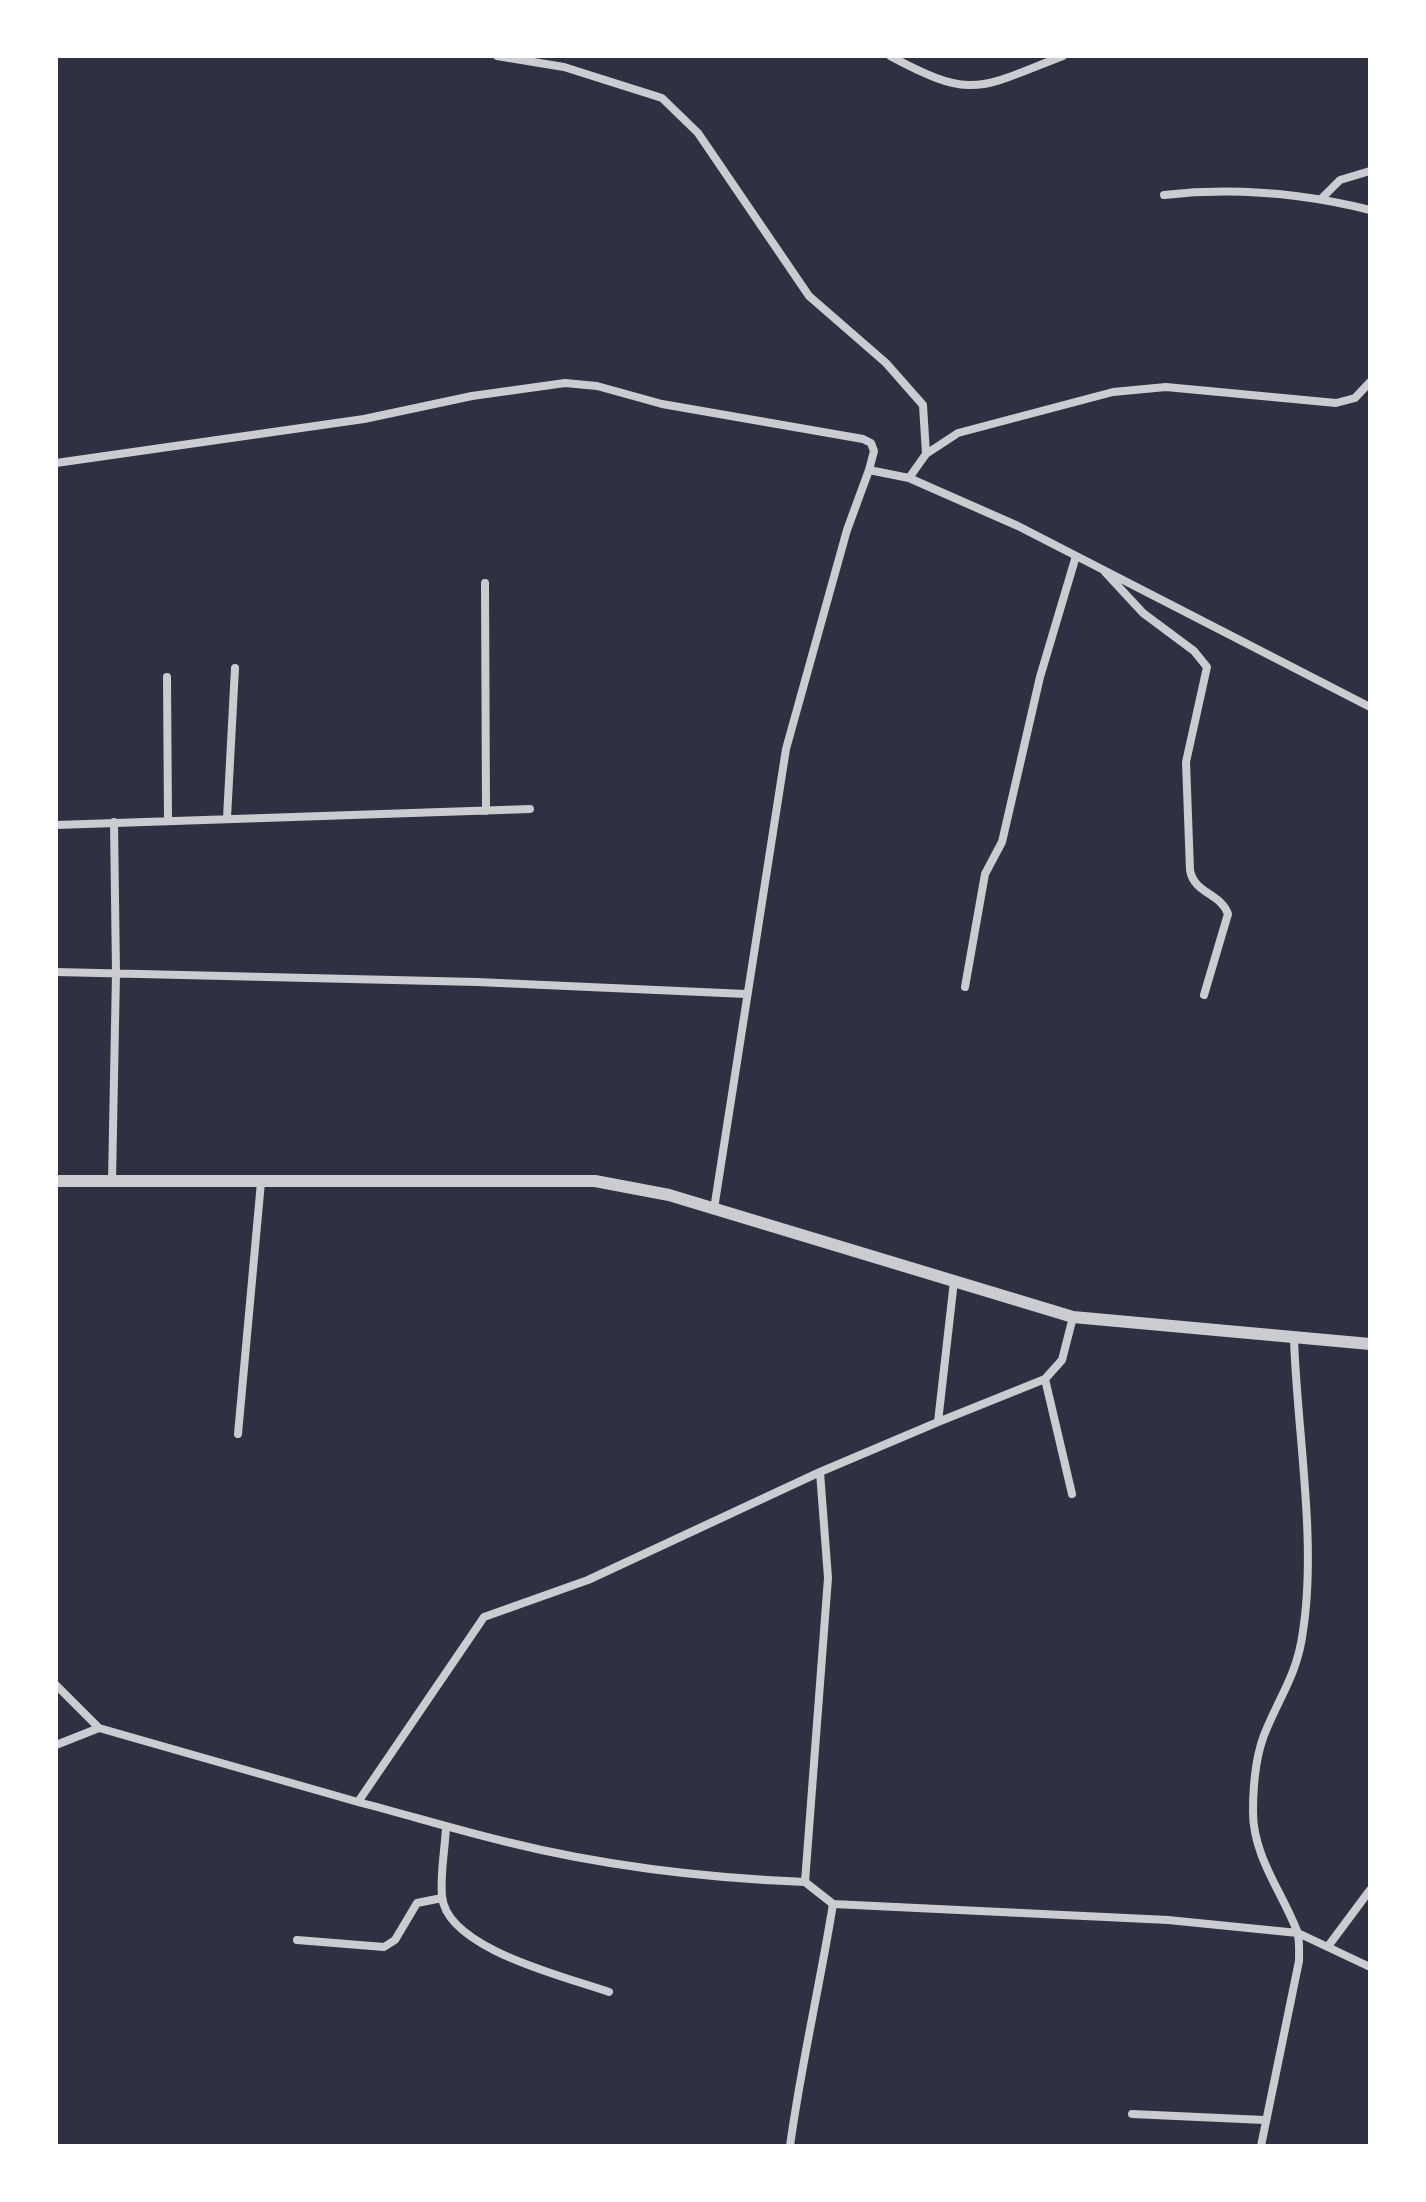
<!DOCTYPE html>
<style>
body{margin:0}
#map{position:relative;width:1426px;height:2202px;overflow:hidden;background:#2d3142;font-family:"Noto Sans",sans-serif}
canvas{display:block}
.frame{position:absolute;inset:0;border:58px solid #fff;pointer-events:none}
</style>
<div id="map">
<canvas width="1426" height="2202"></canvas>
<div class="frame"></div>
</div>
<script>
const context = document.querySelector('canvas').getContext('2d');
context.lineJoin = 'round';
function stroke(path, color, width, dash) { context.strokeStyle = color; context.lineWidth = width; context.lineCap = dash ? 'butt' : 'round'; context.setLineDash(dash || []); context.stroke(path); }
const minor = new Path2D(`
 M 497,56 L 564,67 L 662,98 L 698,133 L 809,296 L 886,363 L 923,405 L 926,454
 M 890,56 C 974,101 979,88 1063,56
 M 1164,195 C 1234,187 1302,193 1370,210
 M 1322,198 L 1340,180 L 1370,171
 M 56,463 L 364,419 L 472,396 L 565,383 L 597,386 L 662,404 L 863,439 L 871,443 L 874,451 L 869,470 L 847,530 L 786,749 L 714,1209
 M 869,470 L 909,478 L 1018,526 L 1370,707
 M 909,478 L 926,454 L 958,433 L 1113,392 L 1166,387 L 1336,403 L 1355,398 L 1370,382
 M 1105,572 L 1143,613 L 1194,651 L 1207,667 L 1186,762 L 1190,870 C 1194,894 1221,893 1228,914 L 1204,995
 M 485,583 L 486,811
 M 167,677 L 168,820
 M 227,818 L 235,668
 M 56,825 L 530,809
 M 56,972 L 477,982 L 746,994
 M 965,987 L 985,874 L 1002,842 L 1040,677 L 1076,556
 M 112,1181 L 116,973 L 114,822
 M 1045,1379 L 1072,1494
 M 938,1422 L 1045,1379 L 1062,1360 L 1073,1317
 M 238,1434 L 261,1182
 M 56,1685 L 99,1728
 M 56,1745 L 99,1728 L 358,1802 L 484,1617 L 588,1580 L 820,1472 L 938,1422 L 954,1281
 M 358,1802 C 408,1815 457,1830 507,1842 C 604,1866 705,1878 805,1882
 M 446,1827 C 445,1849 440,1874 442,1896 C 446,1949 567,1977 609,1992
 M 833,1904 L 1168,1920 L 1298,1933 L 1370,1967
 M 297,1940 L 384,1947 L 395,1940 L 417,1903 L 442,1898
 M 1329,1945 L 1370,1890
 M 1132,2114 L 1264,2120
 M 790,2146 C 801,2065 820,1985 833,1904 L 805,1882 L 828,1578 L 820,1472
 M 1261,2146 L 1299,1961 C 1299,1952 1300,1940 1297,1931 C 1282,1892 1253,1856 1253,1812 C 1253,1785 1256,1752 1267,1728 C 1282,1693 1298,1671 1303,1631 C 1317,1541 1297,1431 1294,1339`);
const tertiary = new Path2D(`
 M 56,1181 L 595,1181 L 669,1195 L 1073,1317 L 1370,1344`);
stroke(minor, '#caccd0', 8);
stroke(tertiary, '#caccd0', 12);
</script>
